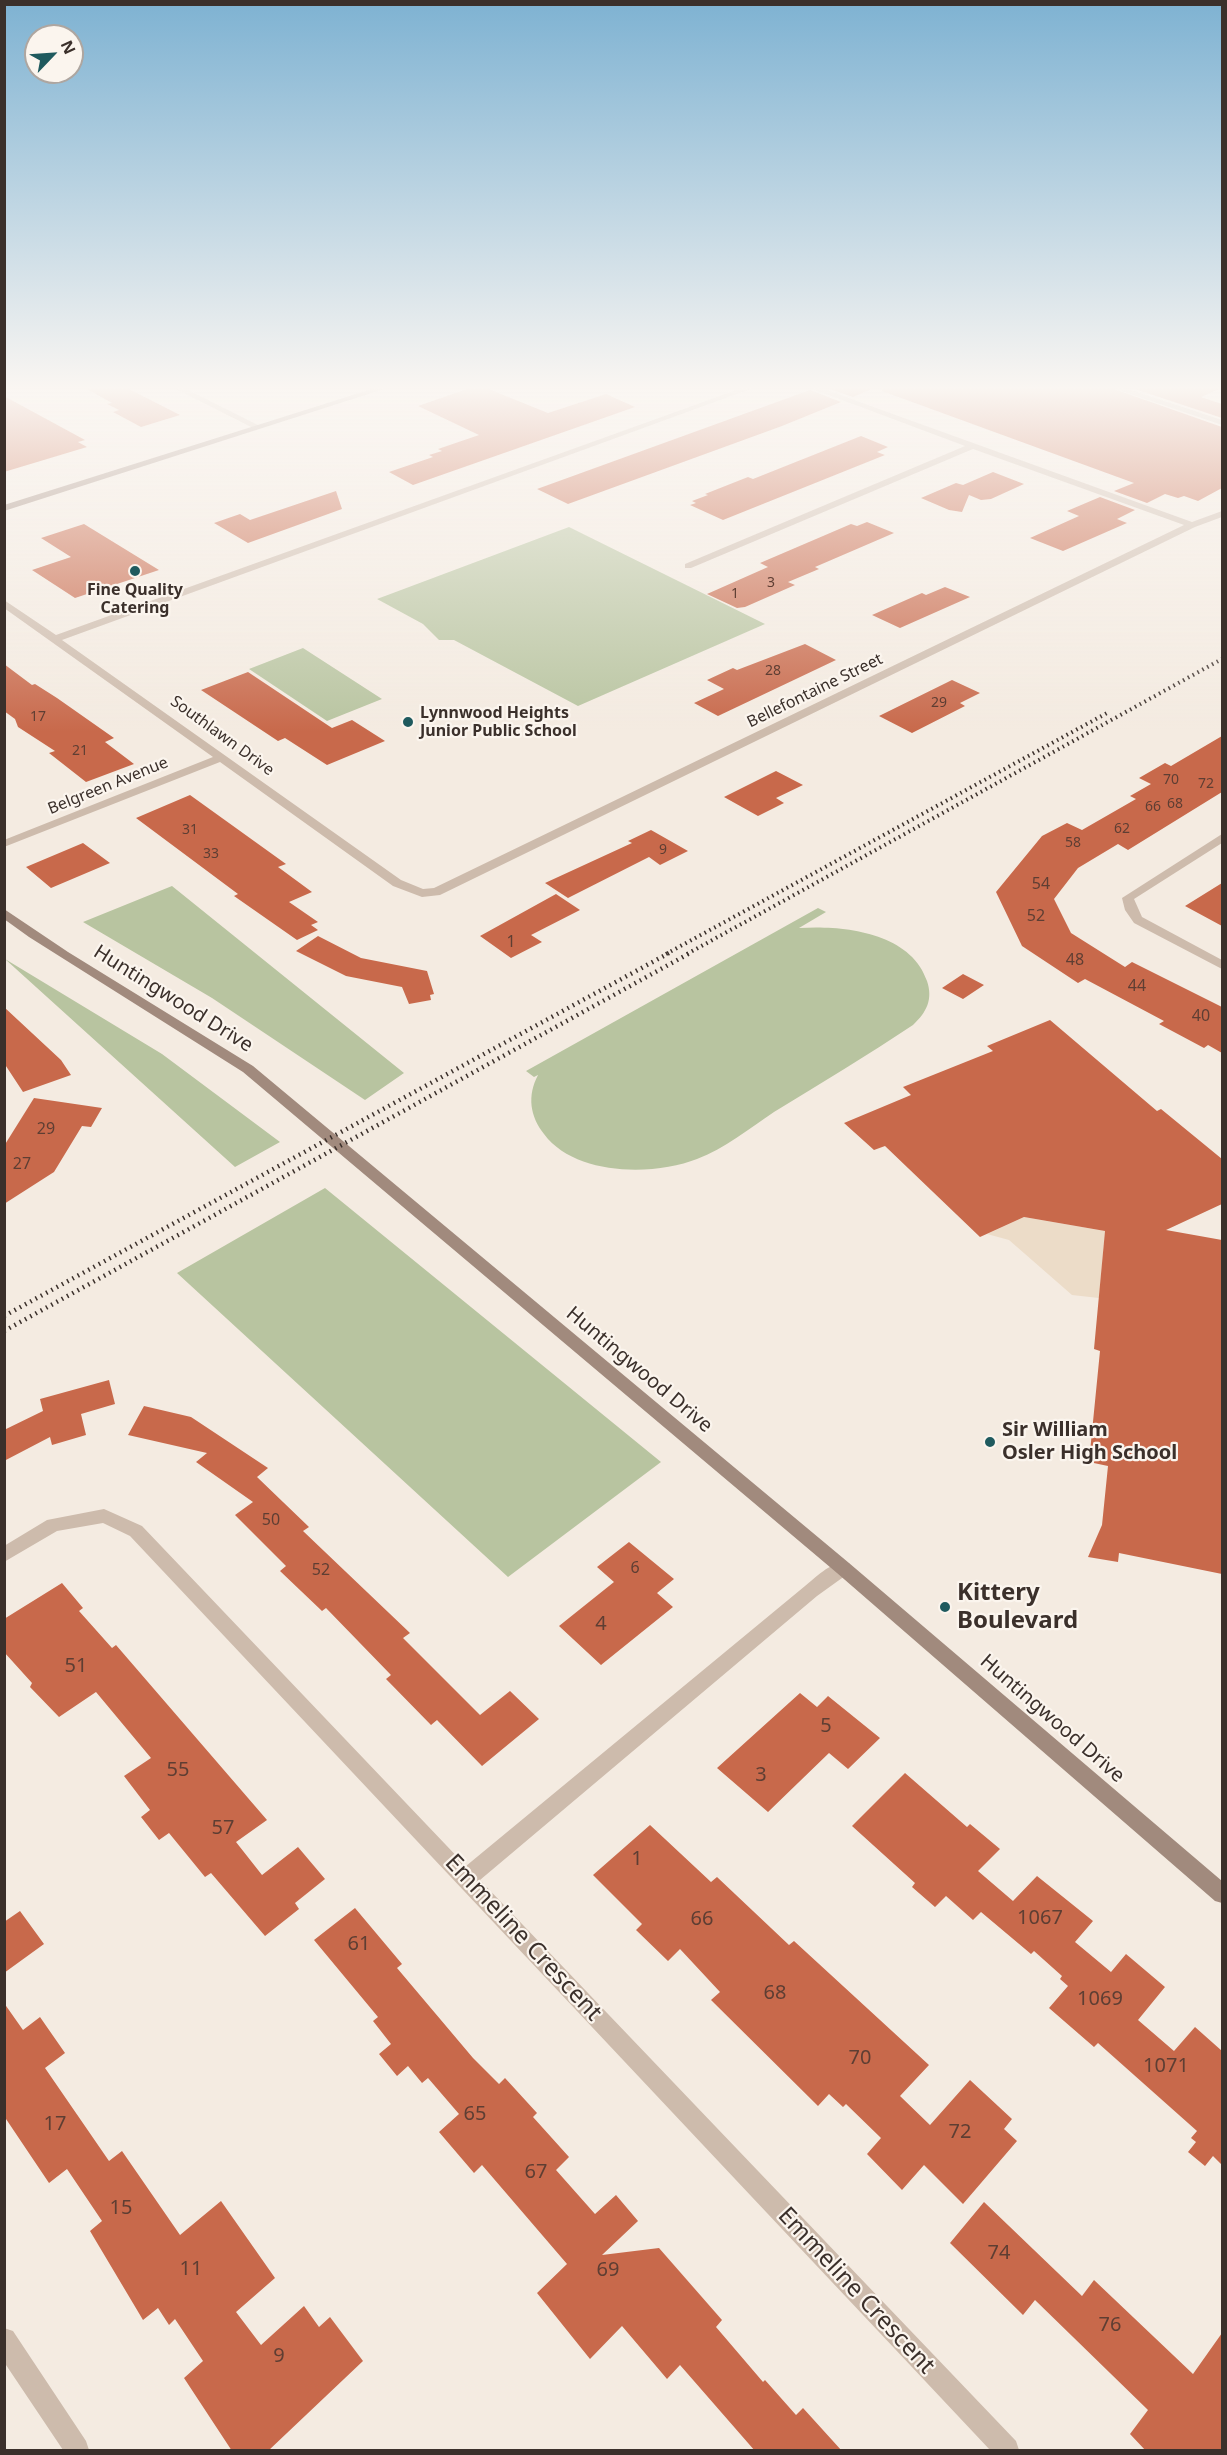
<!DOCTYPE html>
<style>
body{margin:0}
#map{position:relative;width:1227px;height:2455px;overflow:hidden;background:#f4ebe1;font-family:"Noto Sans",sans-serif}
canvas{display:block}
.frame{position:absolute;inset:0;border:6px solid #3b302b;pointer-events:none}
.north{position:absolute;left:24px;top:24px;width:60px;height:60px;box-sizing:border-box;background:#fbf5ee;border:2px solid #aea6a0;border-radius:50%;rotate:65deg;font-size:16px;font-weight:700;line-height:24px;text-align:center;color:#3b302b}
.north::after{content:'';display:block;margin:auto;width:21px;height:27px;background:#1f5a5e;clip-path:polygon(50% 0,100% 100%,50% 72%,0 100%)}
</style>
<div id="map">
<canvas width="1227" height="2455"></canvas>
<div class="frame"></div>
<div class="north">N</div>
</div>
<script>
const context = document.querySelector('canvas').getContext('2d');
context.lineJoin = 'round';
function paint(path, color) { context.fillStyle = color; context.fill(path, 'evenodd'); }
function stroke(path, color, width, dash) { context.strokeStyle = color; context.lineWidth = width; context.lineCap = dash ? 'butt' : 'round'; context.setLineDash(dash || []); context.stroke(path); }
function label(font, color, halo, rows, align = 'center') {
  context.font = font + ' "Noto Sans",sans-serif'; context.lineWidth = 4.5; context.setLineDash([]); context.textBaseline = 'middle'; context.strokeStyle = halo; context.fillStyle = color; for (const [text, x, y, turn = 0] of rows) {
    context.save(); context.translate(x, y); context.rotate((+turn || 0) * Math.PI / 180); context.textAlign = isNaN(turn) ? turn : align; if (halo) context.strokeText(text, 0, 0); context.fillText(text, 0, 0); context.restore();
  }
}
const green = new Path2D(`
 M 569,527 L 765,624 L 578,706 L 454,640 L 439,640 L 423,624 L 377,599 Z
 M 303,648 L 382,699 L 327,721 L 249,669 Z
 M 172,886 L 404,1073 L 365,1100 L 212,998 L 83,922 Z
 M 818,908 L 826,912 L 799,928 C 842,925 911,932 927,981 C 933,999 927,1012 913,1025 C 868,1055 821,1083 774,1112 C 750,1128 724,1149 697,1159 C 654,1176 575,1176 544,1134 C 530,1116 527,1096 538,1075 L 534,1077 L 526,1071 Z
 M 5,959 L 162,1054 L 280,1142 L 235,1167 Z
 M 325,1188 L 661,1462 L 508,1577 L 177,1273 Z`);
const plaza = new Path2D(`
 M 1024,1217 L 1105,1231 L 1099,1298 L 1072,1295 L 1009,1240 L 987,1234 Z`);
const building = new Path2D(`
 M 85,388 L 127,388 L 180,415 L 141,427 L 113,412 L 119,410 L 107,404 L 112,403 Z
 M 470,388 L 486,388 L 548,413 L 606,394 L 635,407 L 413,485 L 389,472 L 433,457 L 429,455 L 442,451 L 438,449 L 479,435 L 418,406 Z
 M 827,388 L 874,388 L 853,397 Z
 M 882,388 L 1111,388 L 1222,427 L 1222,488 L 1198,501 L 1184,496 L 1178,498 L 1165,494 L 1147,503 L 1114,491 L 1134,483 L 882,391 Z
 M 1132,388 L 1221,388 L 1201,397 L 1222,404 L 1222,418 Z
 M 810,390 L 841,402 L 782,426 L 568,504 L 537,489 Z
 M 4,396 L 85,440 L 78,442 L 87,447 L 4,472 Z
 M 861,436 L 888,447 L 877,452 L 885,455 L 723,520 L 690,505 L 696,503 L 692,501 L 708,495 L 705,494 L 748,477 L 753,479 Z
 M 993,472 L 1024,484 L 991,499 L 981,500 L 969,495 L 962,512 L 949,510 L 921,498 L 956,483 L 963,485 Z
 M 336,491 L 342,509 L 248,543 L 214,523 L 240,514 L 250,520 Z
 M 1100,497 L 1135,510 L 1117,519 L 1127,523 L 1063,551 L 1030,538 L 1079,516 L 1067,511 Z
 M 867,522 L 894,533 L 815,567 L 819,569 L 788,582 L 795,585 L 745,607 L 737,608 L 707,594 L 768,567 L 760,563 L 851,524 L 857,526 Z
 M 84,524 L 159,570 L 75,598 L 32,570 L 71,557 L 41,538 Z
 M 945,587 L 970,597 L 900,628 L 872,615 L 922,593 L 926,595 Z
 M 805,644 L 836,660 L 718,716 L 694,703 L 724,689 L 707,680 L 733,668 L 737,670 Z
 M 4,664 L 32,685 L 35,684 L 57,698 L 114,738 L 105,742 L 134,764 L 86,782 L 49,753 L 55,751 L 18,727 L 15,719 L 4,711 Z
 M 248,672 L 332,728 L 352,720 L 385,741 L 327,765 L 285,738 L 278,741 L 201,690 Z
 M 952,680 L 980,693 L 960,703 L 965,706 L 912,733 L 879,716 Z
 M 1222,736 L 1222,792 L 1128,850 L 1118,844 L 1078,868 L 1054,899 L 1071,933 L 1125,967 L 1132,962 L 1222,1007 L 1222,1053 L 1208,1045 L 1204,1048 L 1159,1024 L 1164,1021 L 1085,979 L 1078,983 L 1022,946 L 996,892 L 1042,836 L 1067,823 L 1082,830 L 1136,799 L 1130,796 L 1151,784 L 1139,778 L 1165,763 L 1171,766 Z
 M 776,771 L 803,785 L 776,798 L 784,803 L 758,816 L 724,797 Z
 M 190,795 L 286,864 L 278,867 L 312,892 L 289,902 L 318,922 L 311,925 L 318,930 L 297,940 L 234,896 L 238,894 L 136,818 Z
 M 651,830 L 688,851 L 660,865 L 649,857 L 568,898 L 545,883 L 632,843 L 628,841 Z
 M 83,843 L 110,863 L 51,888 L 26,867 Z
 M 1222,883 L 1222,926 L 1185,906 Z
 M 556,894 L 580,910 L 531,935 L 542,942 L 511,958 L 480,936 Z
 M 318,936 L 361,958 L 427,971 L 434,994 L 430,995 L 431,1000 L 409,1004 L 402,987 L 346,976 L 296,951 Z
 M 963,974 L 984,985 L 963,999 L 942,988 Z
 M 4,1007 L 61,1060 L 71,1075 L 23,1092 L 4,1063 Z
 M 1050,1020 L 1157,1111 L 1161,1109 L 1222,1159 L 1222,1204 L 1166,1230 L 1222,1240 L 1222,1574 L 1119,1553 L 1118,1562 L 1088,1557 L 1102,1525 L 1108,1466 L 1089,1462 L 1100,1351 L 1094,1349 L 1105,1231 L 1024,1217 L 980,1237 L 885,1146 L 874,1150 L 844,1123 L 911,1095 L 903,1087 L 993,1051 L 987,1046 Z
 M 34,1098 L 102,1108 L 91,1127 L 82,1126 L 54,1172 L 4,1204 L 4,1146 Z
 M 109,1380 L 115,1404 L 81,1414 L 86,1435 L 52,1445 L 50,1437 L 4,1461 L 4,1430 L 43,1411 L 40,1399 Z
 M 144,1406 L 191,1417 L 268,1468 L 257,1477 L 309,1527 L 303,1531 L 410,1633 L 403,1638 L 480,1715 L 510,1691 L 539,1719 L 482,1766 L 437,1720 L 431,1725 L 386,1679 L 391,1675 L 326,1608 L 322,1611 L 280,1571 L 286,1566 L 235,1515 L 253,1502 L 196,1462 L 207,1453 L 128,1435 Z
 M 629,1542 L 674,1579 L 657,1593 L 673,1607 L 601,1665 L 559,1626 L 614,1582 L 597,1567 Z
 M 62,1583 L 83,1608 L 79,1611 L 112,1648 L 116,1645 L 267,1820 L 236,1842 L 262,1875 L 298,1847 L 325,1879 L 295,1903 L 299,1909 L 265,1936 L 211,1873 L 205,1877 L 169,1833 L 159,1840 L 141,1817 L 150,1810 L 124,1776 L 151,1758 L 96,1692 L 59,1717 L 30,1687 L 32,1683 L 4,1652 L 4,1619 Z
 M 800,1693 L 817,1707 L 828,1696 L 880,1738 L 848,1769 L 829,1753 L 768,1812 L 717,1768 Z
 M 905,1773 L 967,1827 L 970,1824 L 1000,1849 L 978,1871 L 1013,1901 L 1037,1876 L 1093,1921 L 1075,1942 L 1111,1972 L 1126,1954 L 1165,1987 L 1138,2020 L 1174,2051 L 1195,2027 L 1222,2051 L 1222,2165 L 1213,2156 L 1205,2166 L 1188,2152 L 1196,2142 L 1191,2138 L 1197,2131 L 1098,2043 L 1094,2047 L 1049,2008 L 1068,1986 L 1060,1979 L 1062,1976 L 1034,1951 L 1031,1954 L 981,1912 L 973,1920 L 946,1896 L 935,1907 L 912,1887 L 915,1883 L 852,1826 Z
 M 650,1825 L 711,1882 L 717,1877 L 789,1945 L 794,1941 L 929,2065 L 900,2096 L 930,2125 L 970,2080 L 1012,2119 L 1004,2129 L 1017,2141 L 963,2204 L 924,2165 L 902,2190 L 867,2154 L 881,2138 L 846,2104 L 843,2107 L 829,2094 L 818,2106 L 711,2000 L 720,1992 L 680,1949 L 668,1961 L 636,1930 L 642,1924 L 593,1875 Z
 M 355,1908 L 402,1964 L 397,1968 L 473,2058 L 499,2084 L 505,2078 L 537,2113 L 533,2117 L 569,2157 L 556,2170 L 595,2214 L 616,2195 L 638,2221 L 602,2255 L 659,2248 L 722,2320 L 716,2327 L 763,2382 L 765,2380 L 796,2415 L 803,2408 L 842,2451 L 755,2451 L 680,2365 L 667,2379 L 622,2326 L 590,2359 L 537,2293 L 567,2264 L 482,2165 L 474,2173 L 439,2132 L 459,2114 L 428,2078 L 422,2083 L 408,2066 L 397,2076 L 379,2054 L 391,2044 L 373,2021 L 378,2017 L 314,1940 Z
 M 20,1911 L 44,1944 L 4,1973 L 4,1922 Z
 M 4,2003 L 23,2030 L 40,2017 L 65,2053 L 45,2068 L 109,2161 L 122,2151 L 180,2235 L 221,2201 L 275,2278 L 236,2312 L 261,2345 L 304,2306 L 319,2327 L 330,2317 L 363,2361 L 268,2451 L 232,2451 L 184,2378 L 203,2361 L 175,2319 L 169,2325 L 158,2308 L 143,2320 L 90,2231 L 102,2221 L 67,2169 L 49,2183 L 4,2116 Z
 M 984,2202 L 1082,2296 L 1094,2280 L 1193,2374 L 1222,2333 L 1222,2451 L 1146,2451 L 1130,2434 L 1148,2410 L 1035,2300 L 1023,2315 L 950,2243 Z`);
const street = new Path2D(`
 M 174,388 L 184,388 L 262,427 L 255,429 Z
 M 742,388 L 753,388 L 62,640 L 401,880 L 423,889 L 434,888 L 1184,525 L 973,449 L 691,568 L 685,568 L 685,564 L 965,446 L 810,388 L 821,388 L 1192,522 L 1222,511 L 1222,517 L 1195,527 L 440,895 L 422,897 L 393,886 L 220,762 L 4,847 L 4,840 L 213,757 L 4,608 L 4,600 L 56,635 Z
 M 1113,388 L 1125,388 L 1222,420 L 1222,425 Z
 M 1222,834 L 1222,843 L 1134,899 L 1142,917 L 1222,960 L 1222,969 L 1134,923 L 1125,910 L 1122,898 Z
 M 104,1509 L 142,1526 L 466,1866 L 805,1586 C 816,1577 835,1558 849,1563 L 852,1568 L 849,1573 L 817,1596 L 480,1880 L 1016,2441 L 1019,2450 L 990,2450 L 130,1536 L 103,1523 L 57,1531 L 4,1562 L 4,1546 L 47,1520 Z
 M 4,2328 L 13,2331 L 86,2441 L 89,2450 L 63,2450 L 4,2362 Z`);
const secondary = new Path2D(`
 M 375,388 L 387,388 L 4,511 L 4,505 Z
 M 4,909 L 68,952 L 253,1066 L 849,1563 L 1222,1881 L 1222,1903 L 1215,1901 L 837,1573 L 243,1072 L 29,937 L 4,919 Z`);
const railFar1 = new Path2D(`
 M 666,954 L 1107,713
 M 687,954 L 1222,659`);
const rail = new Path2D(`
 M 4,1316 L 669,953
 M 4,1331 L 690,953`);
const markers = [
 [135,571,6,"#1f5a5e"],
 [408,722,6,"#1f5a5e"],
 [990,1442,6,"#1f5a5e"],
 [945,1607,6,"#1f5a5e"]
];
const farNumbernames = [
 ["3",771,583],
 ["1",735,594],
 ["28",773,671],
 ["29",939,703],
 ["17",38,717],
 ["21",80,751],
 ["70",1171,780],
 ["72",1206,784],
 ["68",1175,804],
 ["66",1153,807],
 ["62",1122,829],
 ["31",190,830],
 ["58",1073,843],
 ["9",663,850],
 ["33",211,854]
];
const farPoinames = [
 ["Fine Quality",135,590],
 ["Catering",135,608],
 ["Lynnwood Heights",420,713,"left"],
 ["Junior Public School",420,731,"left"]
];
const farStreetnames = [
 ["Bellefontaine Street",815,691,-26],
 ["Southlawn Drive",222,736,36],
 ["Belgreen Avenue",108,786,-22]
];
const numberNames = [
 ["54",1041,884],
 ["52",1036,916],
 ["1",511,942],
 ["48",1075,960],
 ["44",1137,986],
 ["40",1201,1016],
 ["29",46,1129],
 ["27",22,1164],
 ["50",271,1520],
 ["6",635,1568],
 ["52",321,1570]
];
const streetNames = [
 ["Huntingwood Drive",173,999,32],
 ["Huntingwood Drive",639,1370,40],
 ["Huntingwood Drive",1052,1719,41]
];
const poiNames = [
 ["Sir William",1002,1430],
 ["Osler High School",1002,1453]
];
const nearNumbernames = [
 ["4",601,1624],
 ["51",76,1666],
 ["5",826,1726],
 ["55",178,1770],
 ["3",761,1775],
 ["57",223,1828],
 ["1",637,1859],
 ["1067",1040,1918],
 ["66",702,1919],
 ["61",359,1944],
 ["68",775,1993],
 ["1069",1100,1999],
 ["70",860,2058],
 ["1071",1166,2066],
 ["65",475,2114],
 ["17",55,2124],
 ["72",960,2132],
 ["67",536,2172],
 ["15",121,2208],
 ["74",999,2253],
 ["11",191,2269],
 ["69",608,2270],
 ["76",1110,2325],
 ["9",279,2356]
];
const nearPoinames = [
 ["Kittery",957,1593],
 ["Boulevard",957,1621]
];
const nearStreetnames = [
 ["Emmeline Crescent",523,1938,47],
 ["Emmeline Crescent",856,2291,47]
];
paint(green, '#b8c4a0');
paint(plaza, '#ecdcc8');
paint(building, '#c8694b');
paint(street, '#cdbbac');
paint(secondary, '#a18a7d');
stroke(railFar1, '#3b302b', 4, [1.5, 4]);
stroke(rail, '#3b302b', 4.5, [1.5, 4.5]);
const sky = context.createLinearGradient(0, 0, 0, 732);
sky.addColorStop(0, '#7eb2d2');
sky.addColorStop(0.53, '#faf6f2');
sky.addColorStop(1, '#faf6f200');
context.fillStyle = sky;
context.fillRect(0, 0, 1227, 732);
for (const [x, y, r, color] of markers) { const dot = new Path2D(); dot.arc(x, y, r, 0, 2 * Math.PI); context.fillStyle = color; context.fill(dot); stroke(dot, '#fbf5ee', 2); }
label('14px', '#5e3e33', null, farNumbernames);
label('bold 16px', '#3b302b', '#fbf5ee', farPoinames);
label('16px', '#3b302b', '#fbf5ee', farStreetnames);
label('16px', '#5e3e33', null, numberNames);
label('20px', '#3b302b', '#fbf5ee', streetNames);
label('bold 20px', '#3b302b', '#fbf5ee', poiNames, 'left');
label('20px', '#5e3e33', null, nearNumbernames);
label('bold 24px', '#3b302b', '#fbf5ee', nearPoinames, 'left');
label('24px', '#3b302b', '#fbf5ee', nearStreetnames);
</script>
